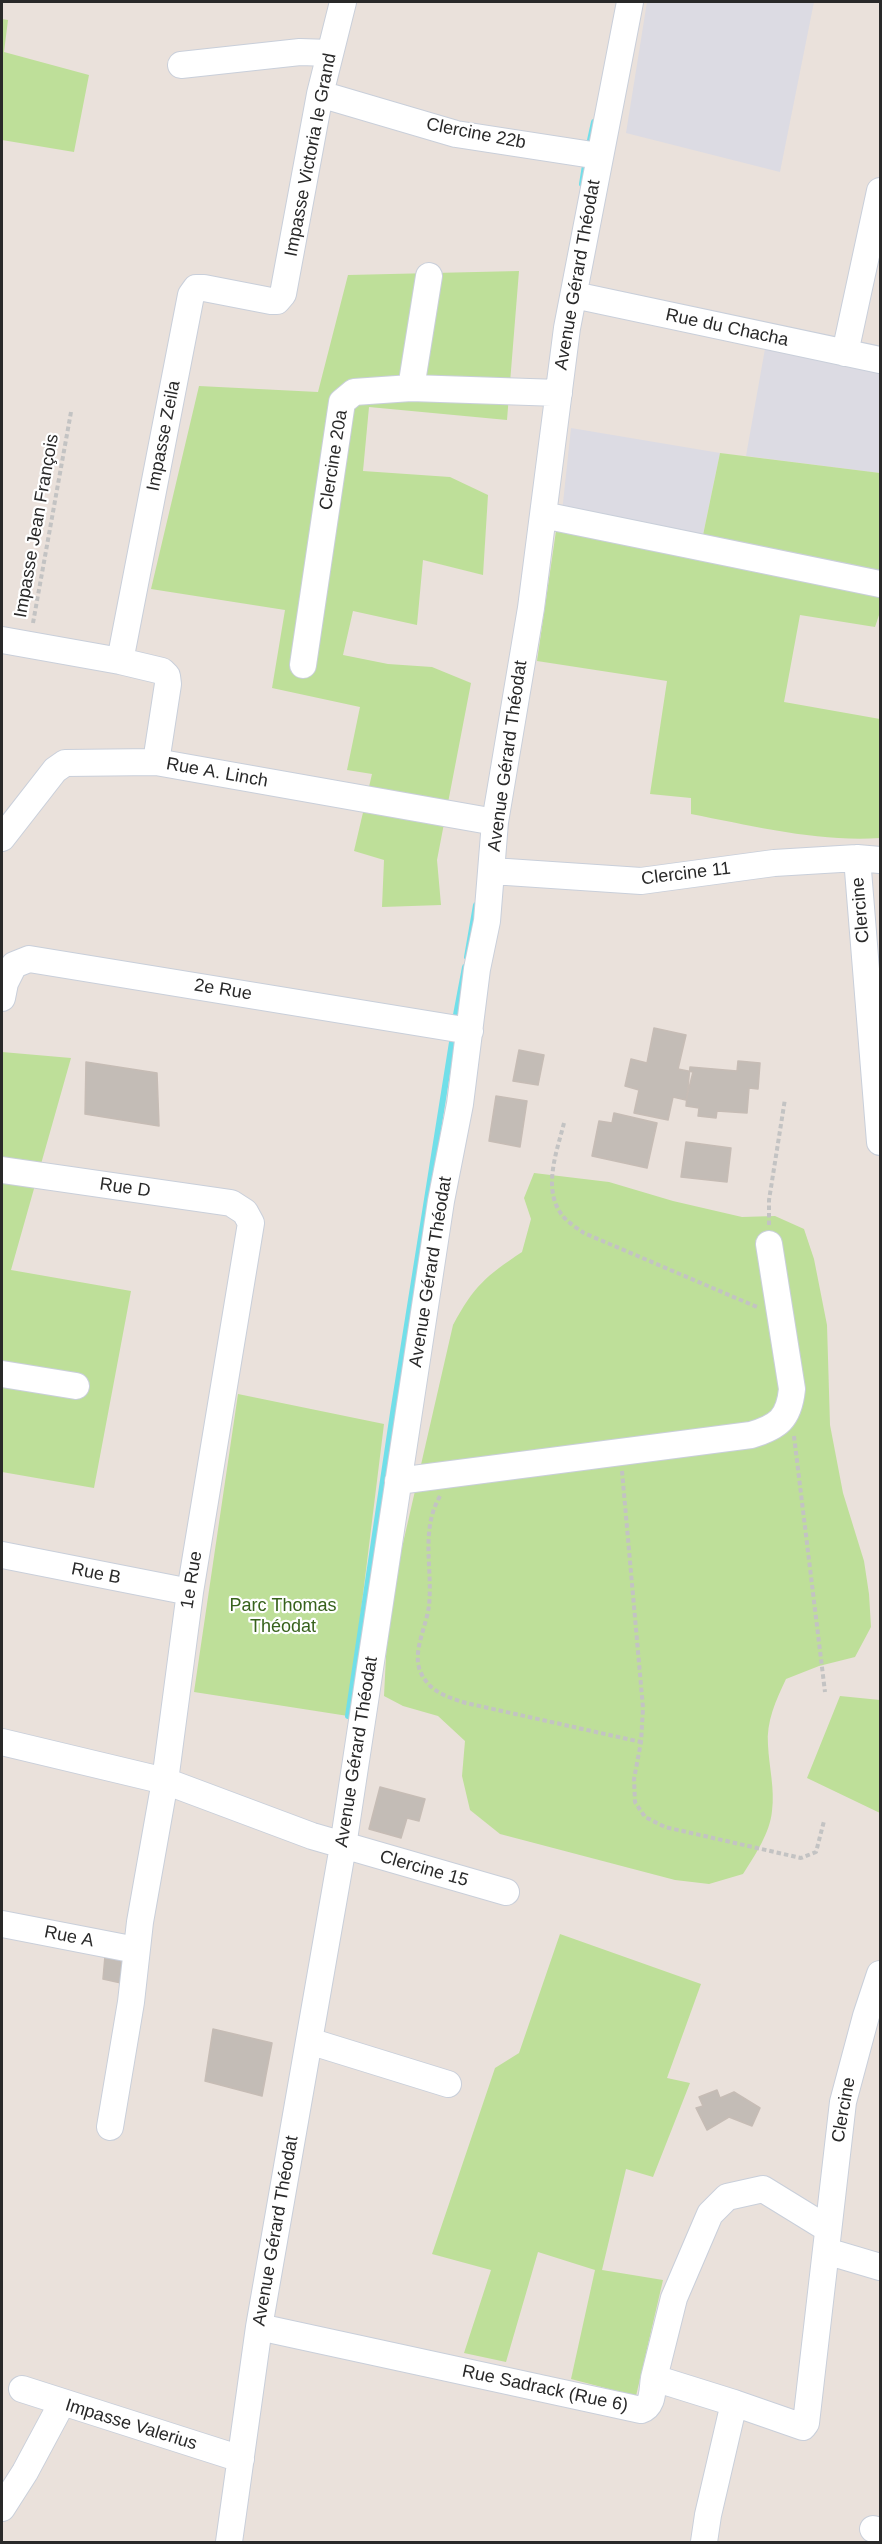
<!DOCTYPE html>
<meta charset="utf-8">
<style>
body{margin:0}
#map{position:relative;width:882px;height:2544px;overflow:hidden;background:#eae1db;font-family:Helvetica,sans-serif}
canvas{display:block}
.frame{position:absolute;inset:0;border:3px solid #292929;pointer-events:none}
</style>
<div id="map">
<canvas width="882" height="2544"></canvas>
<div class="frame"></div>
</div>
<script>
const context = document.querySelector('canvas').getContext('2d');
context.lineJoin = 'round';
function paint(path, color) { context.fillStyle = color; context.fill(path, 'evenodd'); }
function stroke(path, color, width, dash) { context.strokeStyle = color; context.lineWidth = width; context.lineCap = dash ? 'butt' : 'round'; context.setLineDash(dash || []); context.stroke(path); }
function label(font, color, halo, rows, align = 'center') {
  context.font = font + ' Helvetica,sans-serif'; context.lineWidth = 4.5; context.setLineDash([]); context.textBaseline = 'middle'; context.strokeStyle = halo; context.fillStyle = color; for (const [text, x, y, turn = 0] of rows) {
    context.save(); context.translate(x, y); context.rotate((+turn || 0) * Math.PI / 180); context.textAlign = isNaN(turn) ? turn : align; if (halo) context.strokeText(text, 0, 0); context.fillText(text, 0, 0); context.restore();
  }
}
const industrial = new Path2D(`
 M 647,2 L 814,2 L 780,172 L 626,133 Z
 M 766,343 L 880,367 L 880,473 L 746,456 Z
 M 571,428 L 720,453 L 702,540 L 562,512 Z`);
const green = new Path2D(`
 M 2,19 L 8,20 L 4,52 L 89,75 L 74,152 L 2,140 Z
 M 519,271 L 507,420 L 369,407 L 363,471 L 450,477 L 488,495 L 483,575 L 423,560 L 417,625 L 353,611 L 343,655 L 388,664 L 432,667 L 471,683 L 437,860 L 441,905 L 382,907 L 384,860 L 354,851 L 372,774 L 347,770 L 360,707 L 272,688 L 285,610 L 151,589 L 199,386 L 318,392 L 348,275 Z
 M 720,453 L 880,473 L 880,573 L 702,540 Z
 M 556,531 L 880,594 L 880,612 L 875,627 L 800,615 L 784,702 L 880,719 L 880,838 C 817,842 753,826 691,814 L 691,798 L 650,794 L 667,681 L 537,661 Z
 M 2,1052 L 71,1058 L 11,1270 L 131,1291 L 94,1488 L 2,1472 Z
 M 534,1173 L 609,1182 L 673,1201 L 742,1217 L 775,1216 L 804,1229 L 814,1259 L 827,1325 L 830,1425 L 843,1493 L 864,1561 L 869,1594 L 871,1627 L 855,1657 L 819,1666 L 786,1679 C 776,1700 766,1722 768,1745 C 769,1767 775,1789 772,1811 C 770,1833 755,1855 743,1874 L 709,1884 L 675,1880 L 500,1834 L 470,1810 L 462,1776 L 465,1741 L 438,1716 L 403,1706 L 384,1696 L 387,1637 L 398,1565 L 453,1325 C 474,1286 486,1276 522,1252 L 531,1219 L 524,1198 Z
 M 238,1394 L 384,1424 L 348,1716 L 194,1692 Z
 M 840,1696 L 880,1700 L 880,1813 L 807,1778 Z
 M 560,1934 L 701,1984 L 667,2078 L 690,2083 L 653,2177 L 626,2169 L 602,2270 L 663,2280 L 636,2396 L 571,2379 L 595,2270 L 538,2252 L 506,2362 L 464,2353 L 491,2270 L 432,2254 L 495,2068 L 519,2053 Z`);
const stream = new Path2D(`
 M 589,145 L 594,122
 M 582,184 L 586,159
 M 467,957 L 476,905
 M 455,1020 L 465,967
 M 348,1716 L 393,1413 L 453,1036`);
const building = new Path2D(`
 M 654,1028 L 686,1035 L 678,1069 L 693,1072 L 686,1100 L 673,1097 L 668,1120 L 634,1113 L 639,1090 L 625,1086 L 631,1059 L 647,1063 Z
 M 519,1050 L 544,1055 L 538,1085 L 513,1081 Z
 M 738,1061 L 760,1063 L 758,1089 L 749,1088 L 747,1113 L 717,1111 L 716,1118 L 698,1116 L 699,1108 L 686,1106 L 690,1067 L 737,1071 Z
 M 86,1062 L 157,1073 L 159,1126 L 85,1114 Z
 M 496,1096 L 527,1101 L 520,1147 L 489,1141 Z
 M 614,1113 L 657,1123 L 647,1168 L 592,1156 L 599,1121 L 612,1123 Z
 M 686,1142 L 731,1148 L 727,1182 L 681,1177 Z
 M 380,1787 L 425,1799 L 419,1821 L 407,1818 L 401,1838 L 369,1829 Z
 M 105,1956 L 129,1964 L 121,1983 L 103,1979 Z
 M 213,2029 L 272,2043 L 262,2096 L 205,2081 Z
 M 717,2090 L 720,2098 L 734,2092 L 760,2108 L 752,2126 L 729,2117 L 707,2130 L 696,2108 L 703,2106 L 699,2097 Z`);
const path = new Path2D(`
 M 33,623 L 71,412
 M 564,1123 C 557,1151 542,1189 562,1215 C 567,1222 577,1228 584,1233 L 757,1307
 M 769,1225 L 769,1200 L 785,1099
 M 794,1436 L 825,1692
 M 622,1471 L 643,1708 L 641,1742 L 634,1779 L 635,1802 L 645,1817 L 665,1827 L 801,1858 L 816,1852 L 824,1821
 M 440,1496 C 420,1531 433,1569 429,1605 C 427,1626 411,1653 421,1673 C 430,1692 447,1697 466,1703 L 641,1742`);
const minor = new Path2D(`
 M 181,65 L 300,52 L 330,53
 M 320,94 L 456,134 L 599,156
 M 574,295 L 880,360
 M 845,353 L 880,191
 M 411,388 L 429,276
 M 543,515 L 880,584
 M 2,640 L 120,661 L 162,671 L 167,676 L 168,684 L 156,762 L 495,822
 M 120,661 L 191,295 L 196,288 L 204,288 L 271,301 L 277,301 L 283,294 L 320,94 L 343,2
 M 303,665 L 342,402 L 354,392 L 411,388 L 559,393
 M 2,838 L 55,770 L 65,763 L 156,762
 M 857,858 L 880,1142
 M 492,871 L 641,881 L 774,863 L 857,858 L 880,860
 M 2,998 L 5,983 L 14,965 L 29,959 L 470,1031
 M 2,1170 L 231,1203 L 245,1212 L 251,1223 L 190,1592 L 165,1781 L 140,1922 L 131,2002 L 110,2127
 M 2,1374 L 76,1386
 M 398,1481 L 751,1435 C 778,1427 789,1419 792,1389 L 769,1244
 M 2,1555 L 190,1592
 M 2,1742 L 165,1781 L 312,1836 L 506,1892
 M 2,1924 L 136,1950
 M 309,2041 L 448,2084
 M 826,2251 L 880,2267
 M 259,2327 L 641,2410 C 654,2406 652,2389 654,2378 L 734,2403 L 803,2427 L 806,2423 L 843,2102 L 866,2016 L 880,1974
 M 654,2378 L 674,2298 L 710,2214 L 727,2197 L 763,2189 L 828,2229
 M 22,2389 L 241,2459
 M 2,2508 L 25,2472 L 62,2403
 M 873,2529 L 880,2531
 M 229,2542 L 259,2327 L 343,1846 L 441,1201 L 460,1104 L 477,969 L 487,921 L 495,822 L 531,608 L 567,328 L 630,2
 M 704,2542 L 708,2515 L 734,2403`);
const streetNames = [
 ["Clercine 22b",476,134,11],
 ["Impasse Victoria le Grand",311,155,-79],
 ["Avenue Gérard Théodat",578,275,-80],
 ["Rue du Chacha",727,328,12],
 ["Impasse Zeila",164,436,-79],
 ["Clercine 20a",334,460,-81],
 ["Impasse Jean François",37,526,-80],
 ["Avenue Gérard Théodat",508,756,-82],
 ["Rue A. Linch",217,773,10],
 ["Clercine 11",686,874,-7],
 ["Clercine",861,910,-95],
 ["2e Rue",223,990,9],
 ["Rue D",125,1188,8],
 ["Avenue Gérard Théodat",431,1272,-81],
 ["Rue B",96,1574,11],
 ["1e Rue",192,1580,-81],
 ["Avenue Gérard Théodat",357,1752,-81],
 ["Clercine 15",424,1869,16],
 ["Rue A",69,1937,11],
 ["Clercine",844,2110,-80],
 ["Avenue Gérard Théodat",276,2231,-80],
 ["Rue Sadrack (Rue 6)",545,2389,12],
 ["Impasse Valerius",131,2425,17]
];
const parkNames = [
 ["Parc Thomas",283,1606],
 ["Théodat",283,1627]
];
paint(industrial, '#dcdbe3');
paint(green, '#bedf99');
stroke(stream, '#71dfe9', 6);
paint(building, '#c3bcb6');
stroke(building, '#c6bcb5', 1.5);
stroke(minor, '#c9cfda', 28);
stroke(path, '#c3c3c3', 4, [4.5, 3]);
stroke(minor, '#fff', 26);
label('18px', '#292929', '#fff', streetNames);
label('18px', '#37621c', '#fff', parkNames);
</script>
